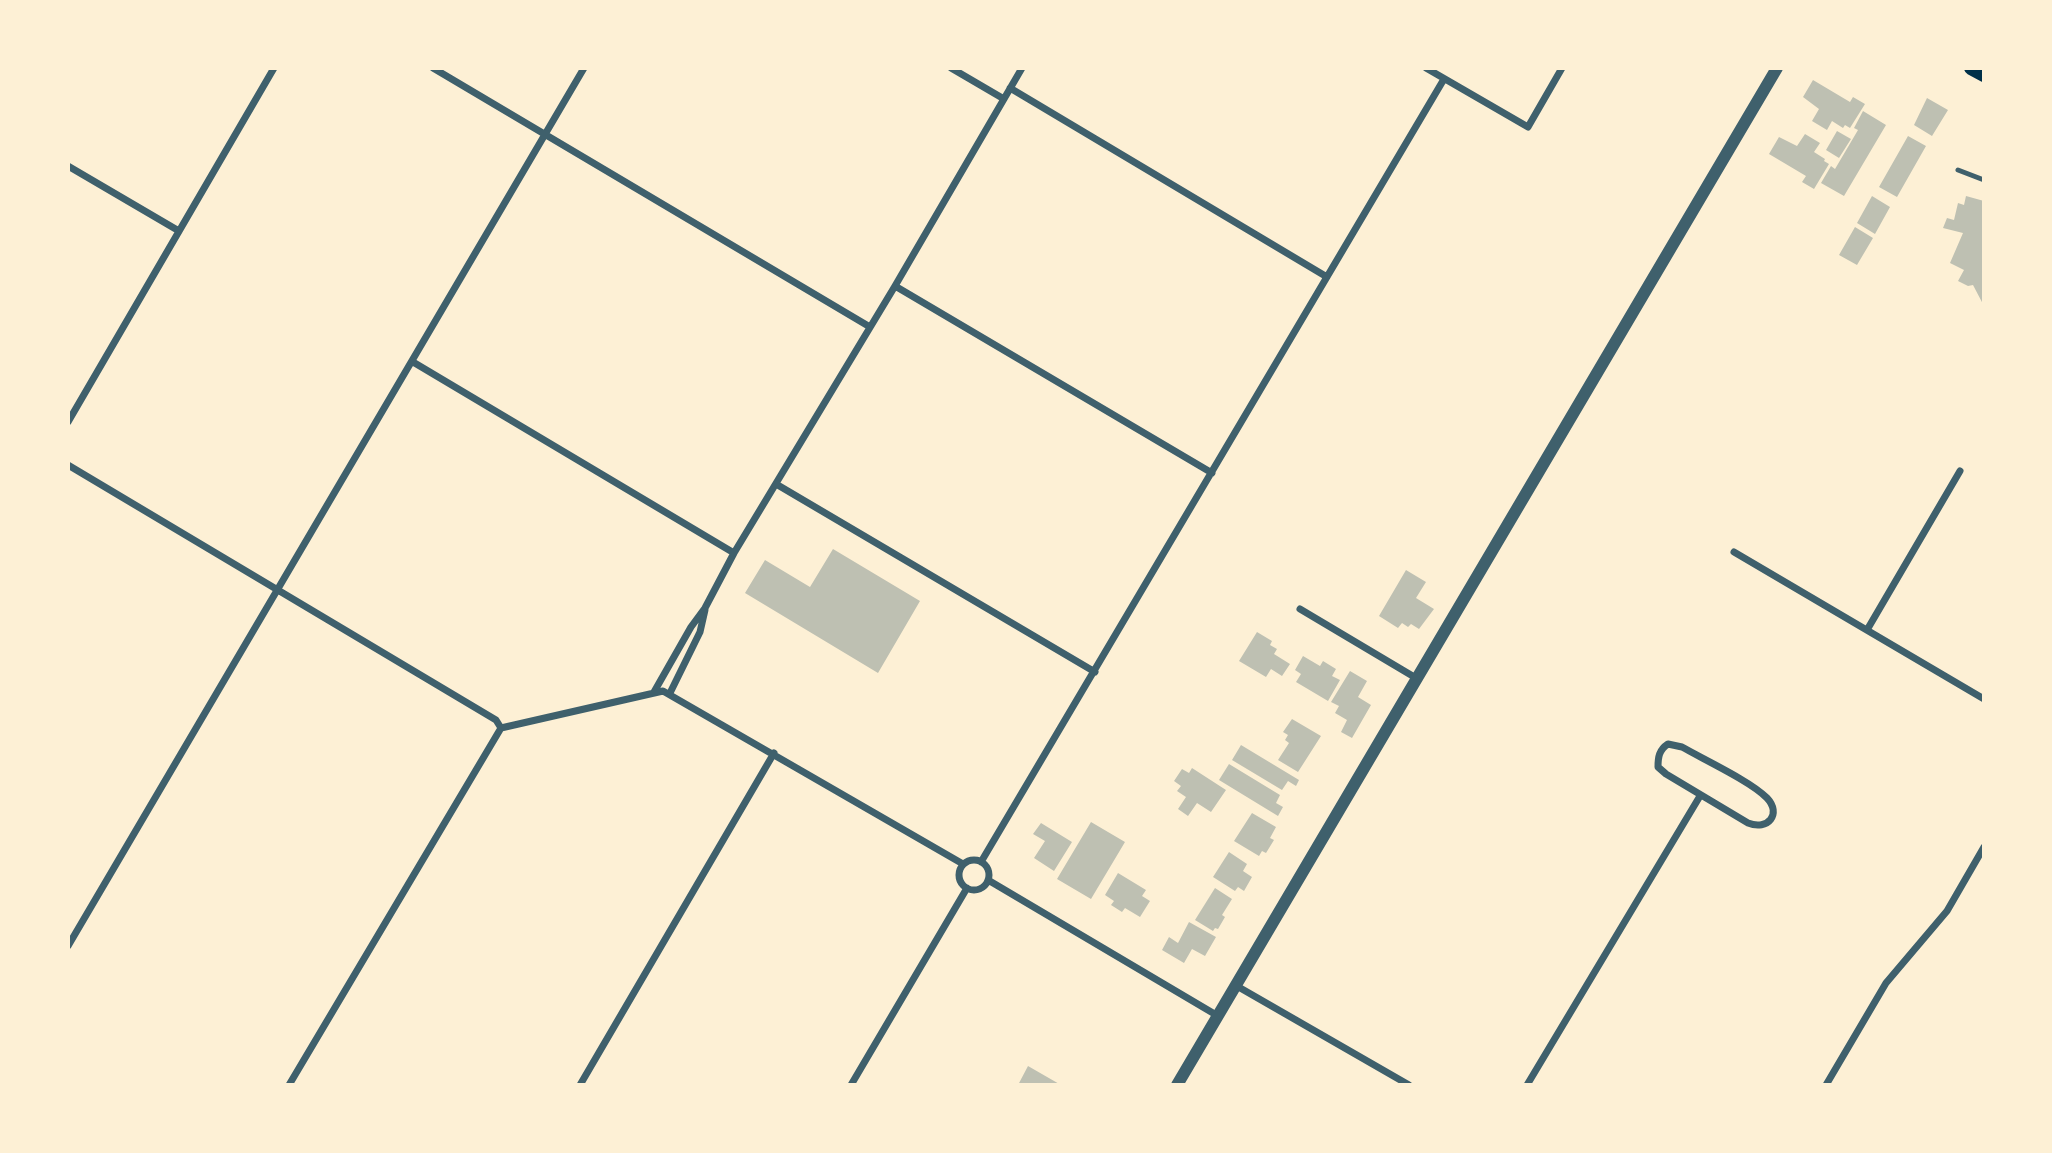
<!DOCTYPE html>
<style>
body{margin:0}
#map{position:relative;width:2052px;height:1153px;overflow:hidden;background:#fdf0d5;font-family:Raleway,sans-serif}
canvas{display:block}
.frame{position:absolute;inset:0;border:70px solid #fdf0d5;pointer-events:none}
</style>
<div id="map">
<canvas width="2052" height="1153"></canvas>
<div class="frame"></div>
</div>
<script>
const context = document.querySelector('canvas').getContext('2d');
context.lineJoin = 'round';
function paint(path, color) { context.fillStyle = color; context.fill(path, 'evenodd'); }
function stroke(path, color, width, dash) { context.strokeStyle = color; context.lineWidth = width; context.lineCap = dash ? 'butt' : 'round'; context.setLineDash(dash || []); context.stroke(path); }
const building = new Path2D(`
 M 1813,80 L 1850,102 L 1853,97 L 1865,104 L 1850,128 L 1845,125 L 1843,128 L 1832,121 L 1827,130 L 1812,121 L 1819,109 L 1803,97 Z
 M 1927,98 L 1948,110 L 1932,136 L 1914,125 Z
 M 1863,111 L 1886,125 L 1844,196 L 1821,183 L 1831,166 L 1835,169 L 1858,130 L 1854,128 Z
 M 1837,131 L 1851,139 L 1839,158 L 1826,150 Z
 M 1805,134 L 1820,143 L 1814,152 L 1825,159 L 1824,161 L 1829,164 L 1814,189 L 1802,182 L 1806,176 L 1769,154 L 1779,137 L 1797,146 Z
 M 1908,136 L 1926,146 L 1897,197 L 1879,187 Z
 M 1872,196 L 1890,207 L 1875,234 L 1857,223 Z
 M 1966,196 L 1984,201 L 1984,306 L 1973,285 L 1968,286 L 1958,281 L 1964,270 L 1950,263 L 1963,233 L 1943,228 L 1947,218 L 1954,220 L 1958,203 L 1964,205 Z
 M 1855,227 L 1873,238 L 1857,265 L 1839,255 Z
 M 833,549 L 920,601 L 878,673 L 745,593 L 765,560 L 810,587 Z
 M 1406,570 L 1426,582 L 1416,598 L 1434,609 L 1419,629 L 1411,624 L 1408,627 L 1402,623 L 1398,628 L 1379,616 Z
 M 1257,632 L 1272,641 L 1270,645 L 1277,649 L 1274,654 L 1290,664 L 1282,676 L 1271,669 L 1266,677 L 1239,661 Z
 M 1303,656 L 1320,666 L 1323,661 L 1336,669 L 1332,676 L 1340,680 L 1328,701 L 1296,682 L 1301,674 L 1295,670 Z
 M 1350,671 L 1367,681 L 1358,697 L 1371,705 L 1352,738 L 1341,732 L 1347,720 L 1335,713 L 1339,706 L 1331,702 Z
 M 1292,719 L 1321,736 L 1298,772 L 1278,760 L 1289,743 L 1285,740 L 1288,735 L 1283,732 Z
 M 1241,745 L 1299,780 L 1296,786 L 1288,781 L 1282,790 L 1232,760 Z
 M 1229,764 L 1280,795 L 1276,803 L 1283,807 L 1278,816 L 1219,780 Z
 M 1192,768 L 1226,790 L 1211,812 L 1197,803 L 1188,816 L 1178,809 L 1186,797 L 1177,791 L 1181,786 L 1174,781 L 1182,769 L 1189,773 Z
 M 1252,813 L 1276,827 L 1270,838 L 1274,840 L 1266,853 L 1262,851 L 1259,856 L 1234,841 Z
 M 1091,822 L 1125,842 L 1091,899 L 1057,879 Z
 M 1041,823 L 1072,842 L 1054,871 L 1034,858 L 1045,841 L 1033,834 Z
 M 1229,852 L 1247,864 L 1243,871 L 1252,877 L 1244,891 L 1238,887 L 1235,891 L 1213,877 Z
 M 1118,873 L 1146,890 L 1142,896 L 1150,901 L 1140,917 L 1125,908 L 1122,912 L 1111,905 L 1114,901 L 1105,895 Z
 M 1215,888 L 1232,899 L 1222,915 L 1225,917 L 1218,929 L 1215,928 L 1213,931 L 1195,920 Z
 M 1189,922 L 1216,937 L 1205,956 L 1192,949 L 1184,963 L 1162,950 L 1169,937 L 1178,943 Z
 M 1028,1066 L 1061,1085 L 1018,1085 Z`);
const service = new Path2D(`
 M 1958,170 L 1984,180`);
const minor = new Path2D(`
 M 433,68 L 870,327
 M 951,68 L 1004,99
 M 1426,68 L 1528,127 L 1562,68
 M 1010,88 L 1327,277
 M 68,166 L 179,231
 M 895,286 L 1212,473
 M 413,362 L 734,553
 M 68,422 L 274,68
 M 68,465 L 496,720 L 501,728
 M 776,484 L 1095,672
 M 1734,552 L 1984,699
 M 1300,609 L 1416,678
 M 1867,630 L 1960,471
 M 654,692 L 691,627 L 705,608 L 734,553 L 895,286 L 1022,68
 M 670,693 L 700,632 L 705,610
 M 1668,744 L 1682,747 C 1703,759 1752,782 1767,798 C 1782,814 1768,831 1748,823 L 1666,774 L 1658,767 C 1658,757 1659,750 1668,744 Z
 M959 875a15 15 0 1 1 30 0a15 15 0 1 1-30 0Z
 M 981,862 L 1444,79
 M 988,880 L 1218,1016
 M 68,946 L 584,68
 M 1235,985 L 1409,1085
 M 289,1085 L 501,728 L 663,691 L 963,864
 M 580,1085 L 774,753
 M 851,1085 L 967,888
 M 1527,1085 L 1700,796
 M 1826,1085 L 1886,983 L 1947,911 L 1984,847`);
const tertiary = new Path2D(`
 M 1177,1085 L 1777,68`);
const secondary = new Path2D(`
 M 1971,68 L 1984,75`);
paint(building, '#bec0b2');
stroke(service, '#3f606c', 5);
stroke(minor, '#3f606c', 7);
stroke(tertiary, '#3f606c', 12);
stroke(secondary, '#003049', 14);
</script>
